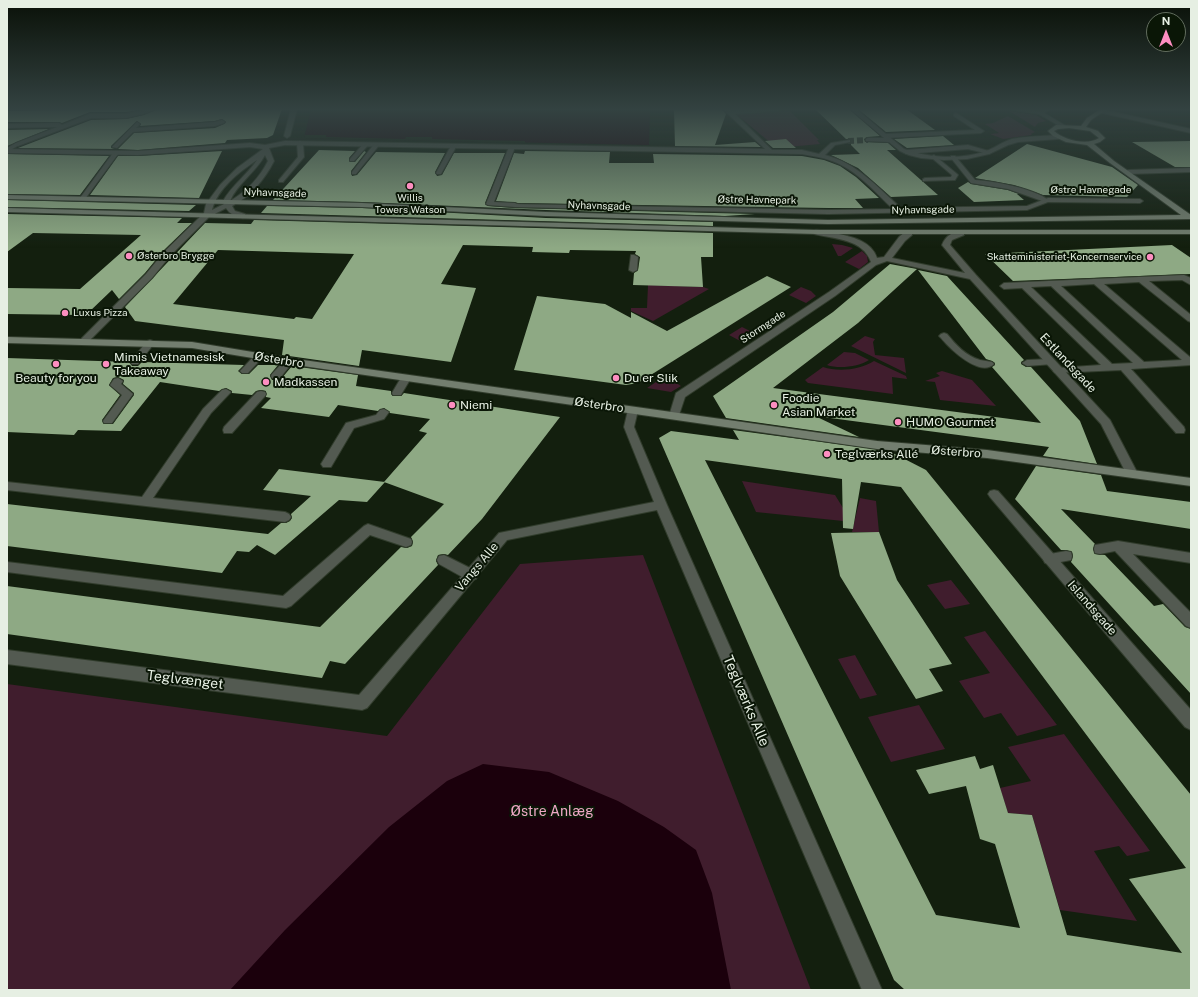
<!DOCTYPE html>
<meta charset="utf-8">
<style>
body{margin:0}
#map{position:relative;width:1198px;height:997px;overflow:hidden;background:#131f0e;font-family:"Public Sans",sans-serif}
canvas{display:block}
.frame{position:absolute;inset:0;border:8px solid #e6efe3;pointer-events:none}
.north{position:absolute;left:1146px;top:12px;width:40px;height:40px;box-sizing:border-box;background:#0a1606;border:1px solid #626d5e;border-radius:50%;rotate:0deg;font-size:11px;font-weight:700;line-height:16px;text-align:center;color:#e6efe3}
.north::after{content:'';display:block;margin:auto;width:14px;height:18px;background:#fd8ec0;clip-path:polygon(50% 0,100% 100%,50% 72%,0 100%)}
</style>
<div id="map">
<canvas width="1198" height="997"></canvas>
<div class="frame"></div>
<div class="north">N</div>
</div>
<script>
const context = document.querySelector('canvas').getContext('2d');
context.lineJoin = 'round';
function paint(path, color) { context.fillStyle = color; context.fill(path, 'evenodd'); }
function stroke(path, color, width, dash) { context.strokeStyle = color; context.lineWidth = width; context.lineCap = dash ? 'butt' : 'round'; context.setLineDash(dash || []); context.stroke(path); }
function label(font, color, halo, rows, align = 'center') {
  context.font = font + ' "Public Sans",sans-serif'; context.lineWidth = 4; context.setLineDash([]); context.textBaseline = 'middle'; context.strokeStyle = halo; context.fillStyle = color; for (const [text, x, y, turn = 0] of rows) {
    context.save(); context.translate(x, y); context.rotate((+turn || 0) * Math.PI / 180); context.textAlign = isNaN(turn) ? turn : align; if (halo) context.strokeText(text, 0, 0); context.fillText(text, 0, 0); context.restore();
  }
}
const green = new Path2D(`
 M 730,109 L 788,109 L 819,140 L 817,140 L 820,144 L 787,147 L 772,144 Z
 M 1009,111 L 1036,115 L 1046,121 L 1038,123 L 1035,127 Z
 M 1008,116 L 1035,132 L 1031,134 L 1032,135 L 1003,139 L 990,134 L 999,133 L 985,124 L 993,123 Z
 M 832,244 L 842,245 L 853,248 L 841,256 L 838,256 Z
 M 862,251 L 867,256 L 868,262 L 859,269 L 845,262 Z
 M 648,285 L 703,287 L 709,289 L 653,321 L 631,311 L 631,308 L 647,308 Z
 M 801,287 L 811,291 L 816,296 L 806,303 L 789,295 Z
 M 742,327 L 758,335 L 744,343 L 729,335 Z
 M 865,336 L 875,339 L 873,342 L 875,355 L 904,358 L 906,373 L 851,346 Z
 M 844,352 L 855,353 L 869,360 C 859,367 838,369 827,365 Z
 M 874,361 L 906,376 L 907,379 L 892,377 L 893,394 L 808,383 L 805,380 L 823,367 C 838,372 860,370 874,361 Z
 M 942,371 L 972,380 L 996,406 L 940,400 L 935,382 L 925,381 L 940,376 L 936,373 Z
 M 665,376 L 681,386 L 671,392 L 647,388 Z
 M 742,481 L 835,495 L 848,516 L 843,514 L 843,521 L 756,512 Z
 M 860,498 L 876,501 L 879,532 L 852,532 Z
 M 643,555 L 811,990 L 7,990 L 7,684 L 387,736 L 520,564 Z
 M 951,580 L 970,604 L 945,609 L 927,585 Z
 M 985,631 L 1057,725 L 1017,736 L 1001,713 L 984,718 L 959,681 L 990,673 L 964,637 Z
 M 855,655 L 877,695 L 860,699 L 838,659 Z
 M 919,705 L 945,749 L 891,762 L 868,717 Z
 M 1064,734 L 1150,851 L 1127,856 L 1119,846 L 1094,851 L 1137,921 L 1060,910 L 1032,815 L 1008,813 L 1000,788 L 1031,781 L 1008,747 Z`);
const water = new Path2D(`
 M 311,109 L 650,109 L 649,145 L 304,138 Z
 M 483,764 L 549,772 L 618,801 L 664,827 L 696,850 L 712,893 L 731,990 L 230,990 L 285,930 L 389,827 L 447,781 Z`);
const pier = new Path2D(`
 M 305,135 L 326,135 L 326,137 L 405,139 L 406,137 L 432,137 L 432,139 L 525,141 L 525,143 L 304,138 Z`);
const building = new Path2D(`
 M 143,109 L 126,112 L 90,112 L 62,123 L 59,122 L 7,122 L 7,111 Z
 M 158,109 L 282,109 L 273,135 L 267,138 L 227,140 L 225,143 L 138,150 L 118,149 L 134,133 L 215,128 L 224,124 L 226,122 L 222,119 L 215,121 L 140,126 L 141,124 L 137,121 L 111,146 L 111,148 L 115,149 L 18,148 L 91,120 L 126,119 L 144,115 Z
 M 692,109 L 722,109 L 726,114 L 715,145 L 755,142 L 761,147 L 675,146 L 674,110 Z
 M 815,109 L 849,109 L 880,136 L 867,137 L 864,139 L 865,142 L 888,143 L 896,150 L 887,150 L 938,195 L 891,197 L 858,168 L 831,155 L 860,154 L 851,145 L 851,139 L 846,139 Z
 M 858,109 L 906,109 L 935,130 L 886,132 Z
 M 7,129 L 7,130 L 49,129 L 7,146 Z
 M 943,136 L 954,145 L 907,148 L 894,139 Z
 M 786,139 L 796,148 L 773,148 L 765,141 Z
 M 1191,141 L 1191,167 L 1175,167 L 1132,142 Z
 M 1027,144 L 1112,167 L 1138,185 L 1127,197 L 1043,195 L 1014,185 L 975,178 Z
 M 319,150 L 355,151 L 349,158 L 350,162 L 355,162 L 364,151 L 366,152 L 351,171 L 352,176 L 357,175 L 376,152 L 445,153 L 435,172 L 437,176 L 442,175 L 454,153 L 505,153 L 485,203 L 488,206 L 515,208 L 755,214 L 725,216 L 546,210 L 362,202 L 273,200 Z
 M 222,151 L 199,198 L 90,195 L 118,156 L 138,156 Z
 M 525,151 L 610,152 L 609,163 L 654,163 L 653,154 L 802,156 L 824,160 L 840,166 L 856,177 L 879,198 L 855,199 L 863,208 L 828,208 L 518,203 L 496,201 L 514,153 L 524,154 Z
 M 7,154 L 109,156 L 80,195 L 7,194 Z
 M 968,182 L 971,184 L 1008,190 L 1019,194 L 1017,194 L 1024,200 L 974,202 L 958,188 Z
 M 7,200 L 196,205 L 189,211 L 7,207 Z
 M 267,206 L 362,208 L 546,218 L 713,222 L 713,226 L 261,213 Z
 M 7,214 L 182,218 L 177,223 L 192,223 L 163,251 L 145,273 L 119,299 L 112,290 L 88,313 L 82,315 L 7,314 L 7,288 L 80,289 L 141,235 L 33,233 L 7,252 Z
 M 254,220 L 713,233 L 713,257 L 701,257 L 703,287 L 633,285 L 634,273 L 638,270 L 640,257 L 635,254 L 636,251 L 570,250 L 569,253 L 532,252 L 533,247 L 463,245 L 441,284 L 476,288 L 451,362 L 362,350 L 359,366 L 282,355 L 284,340 L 135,321 L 125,307 L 205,223 L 251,224 ZM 218,250 L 354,254 L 312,319 L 296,317 L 294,319 L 173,304 Z
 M 1172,245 L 1191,258 L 1191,274 L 1013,281 L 985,254 Z
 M 890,264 L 917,269 L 858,323 L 773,388 L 1041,423 L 992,367 L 995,365 L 995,363 L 992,361 L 986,359 L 918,270 L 947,276 L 1024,360 L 1021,362 L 1021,364 L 1026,367 L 1031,367 L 1080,421 L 1097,464 L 1043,456 L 1049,447 L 815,416 L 859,437 L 726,418 L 713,396 L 833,312 Z
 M 767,276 L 791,287 L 638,383 L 626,385 L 514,370 L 537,296 L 605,304 L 631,318 L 631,312 L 667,331 Z
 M 7,358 L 129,362 L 132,366 L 138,366 L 142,362 L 244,365 L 238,371 L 242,374 L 249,374 L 258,365 L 278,365 L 270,375 L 272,380 L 281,379 L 292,366 L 358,375 L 356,386 L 391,391 L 391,394 L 393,396 L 401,396 L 404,393 L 560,417 L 482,519 L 448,555 L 444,554 L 438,555 L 436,561 L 438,565 L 345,664 L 330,661 L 322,678 L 7,634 L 7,586 L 320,627 L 401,547 L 407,548 L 412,546 L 413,542 L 411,537 L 444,504 L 384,482 L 427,433 L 419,431 L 430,419 L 390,413 L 384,408 L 378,411 L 338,405 L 329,417 L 261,408 L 271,398 L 266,397 L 266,391 L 261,390 L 256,391 L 252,395 L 232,393 L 232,391 L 226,388 L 219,391 L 160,382 L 121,431 L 78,430 L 74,435 L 7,432 ZM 118,377 L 124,380 L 123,384 L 134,393 L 134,395 L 113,424 L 104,424 L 102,420 L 120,395 L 109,385 L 113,378 Z
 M 733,430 L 889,451 L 926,470 L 1191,795 L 1191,990 L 905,990 L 894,980 L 659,438 L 671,431 L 739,440 ZM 705,460 L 842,479 L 843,528 L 853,529 L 861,482 L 901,487 L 1186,868 L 1129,879 L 1182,953 L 1067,935 L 1032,815 L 1008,813 L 993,765 L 980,769 L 975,756 L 916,770 L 929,794 L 966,786 L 980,839 L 995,844 L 1020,928 L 936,915 Z
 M 1036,466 L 1101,475 L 1107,491 L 1191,502 L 1191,529 L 1061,509 L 1095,544 L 1093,549 L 1095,554 L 1105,555 L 1154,606 L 1163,604 L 1185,627 L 1191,629 L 1191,694 L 1071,562 L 1073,556 L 1072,552 L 1066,550 L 1061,550 L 1015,499 Z
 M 279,469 L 385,482 L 367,502 L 339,500 L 275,555 L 257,545 L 249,552 L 237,551 L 222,573 L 7,546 L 7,504 L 268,534 L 281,523 L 286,523 L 290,521 L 292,518 L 291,514 L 311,496 L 263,490 Z
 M 879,532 L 897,580 L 952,664 L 929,669 L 943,691 L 916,699 L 840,576 L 831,533 Z`);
const streetTunnel = new Path2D(`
 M 848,141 L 868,140`);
const lane = new Path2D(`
 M 1007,109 C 1017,108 1027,111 1038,111 C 1042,111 1046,109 1051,109 L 1044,113 L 1066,126 L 1061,127 L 1039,114 Z
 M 1100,109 L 1191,129 L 1191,133 L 1098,112 L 1098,110 Z
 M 956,113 L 984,131 L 981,133 L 885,138 L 882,136 L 885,134 L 975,130 L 954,116 L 954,114 Z
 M 300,141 L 303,143 L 304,157 L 283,182 L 279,182 L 279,180 L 298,157 L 297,143 Z
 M 16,143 L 21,144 L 7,152 L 7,148 Z
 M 364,143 L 369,144 L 354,161 L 350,161 L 350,159 Z
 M 375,143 L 380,144 L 356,174 L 352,174 L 352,172 Z
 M 452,144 L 457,145 L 441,174 L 437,174 L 436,173 Z
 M 512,145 L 515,147 L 494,202 L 515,203 L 519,205 L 515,207 L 488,205 L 486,204 L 509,147 Z
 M 968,145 L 992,152 L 989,154 L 968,149 L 906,154 L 903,152 L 906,150 Z
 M 113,153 L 118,154 L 85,199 L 81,199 L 80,198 Z
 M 934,155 L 957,174 L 958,175 L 955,180 L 923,181 L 923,179 L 925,178 L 951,177 L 952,175 L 932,158 L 932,156 Z
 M 951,156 L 955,156 L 975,180 C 993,181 1036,189 1048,200 L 1045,202 L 1008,189 L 971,183 L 951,158 Z
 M 1191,168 L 1191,172 L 1128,174 L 1125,172 L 1128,170 Z
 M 631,255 L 634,255 L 638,257 L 637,270 L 633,272 L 629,270 Z
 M 1184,275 L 1191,278 L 1191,285 L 1182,280 L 1149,281 L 1191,315 L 1191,322 L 1188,321 L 1139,282 L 1104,284 L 1191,358 L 1191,365 L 1131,369 L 1184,427 L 1185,430 L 1184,433 L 1176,433 L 1121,370 L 1055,373 L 1053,371 L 1058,368 L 1101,365 L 1022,288 L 1004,289 L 1000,286 L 1004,283 ZM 1094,284 L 1182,360 L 1144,362 L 1061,286 ZM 1051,286 L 1133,363 L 1112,364 L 1031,287 Z
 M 944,333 L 947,334 C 956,345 966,356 980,360 C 984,361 988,361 992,362 L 994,364 C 980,378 949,348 941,338 L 939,336 L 941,334 Z
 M 150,340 L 153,341 L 155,343 L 153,345 L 138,364 L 132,364 L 130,362 L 132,360 L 147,341 Z
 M 258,354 L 263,357 L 261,359 L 248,373 L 242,373 L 240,371 L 242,369 L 255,355 Z
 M 289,358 L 294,361 L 292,363 L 280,378 L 272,378 L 271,376 L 272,374 L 286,359 Z
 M 1050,359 L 1055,362 L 1053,364 L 1027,366 L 1022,363 L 1027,360 Z
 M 406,375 L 411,378 L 402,393 L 401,395 L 393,395 L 392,393 L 402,376 Z
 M 118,378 L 123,381 L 121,384 L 133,394 L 112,423 L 104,423 L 103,421 L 122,395 L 110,385 L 114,379 Z
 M 226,389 L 231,392 L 211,413 L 153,498 L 285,512 L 289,514 L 291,517 L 289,520 L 285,522 L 7,490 L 7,482 L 142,497 L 203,409 L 222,390 Z
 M 261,391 L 265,392 L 266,394 L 265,396 L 232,433 L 224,433 L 223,430 L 224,427 L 257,392 Z
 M 384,409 L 389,412 L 384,419 L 354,428 L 331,467 L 323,467 L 321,464 L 346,423 L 376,415 L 380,410 Z
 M 368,524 L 411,539 L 412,542 L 411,545 L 406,547 L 370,535 L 291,606 L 286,608 L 7,572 L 7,562 L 283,596 L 364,526 Z
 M 1118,541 L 1191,553 L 1191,563 L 1133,554 L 1191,613 L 1191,628 L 1186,626 L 1115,551 L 1100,554 L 1095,553 L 1094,549 L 1095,545 Z
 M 1066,551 L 1071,552 L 1072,556 L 1071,560 L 1050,564 L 1045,563 L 1043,559 L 1045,555 Z
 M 444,555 L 476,571 L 478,575 L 476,579 L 471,580 L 466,579 L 439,564 L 437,560 L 439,556 Z`);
const street = new Path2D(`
 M 149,109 L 157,109 L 143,114 L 126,118 L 91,118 L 18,146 L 15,144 L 16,143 L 57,127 L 7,128 L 7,124 L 59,123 L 62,125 L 90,114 L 126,114 Z
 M 291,109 L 297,109 L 290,136 L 287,138 L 284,136 Z
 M 723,109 L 729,109 L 731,111 L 782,109 L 779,111 L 735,114 L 772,150 L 802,150 L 819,154 L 831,143 L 850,140 L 850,142 L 835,145 L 825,155 C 857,163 877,187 901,208 L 1027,206 L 1048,198 L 1140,199 L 1143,201 L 1140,203 L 1048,202 L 1027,210 L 828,214 L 515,207 L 511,205 L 513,204 L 828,210 L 893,209 C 874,191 857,170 832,161 C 822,157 812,156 802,154 L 285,145 L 269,148 L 274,161 C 265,179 250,197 232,206 L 235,211 L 245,214 L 245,218 C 237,219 230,214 226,208 L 209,217 L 170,256 L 152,278 L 86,344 L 80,344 L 78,342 L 146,274 L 164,252 L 204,213 L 206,204 L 220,185 L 237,168 L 263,149 L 250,147 L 138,155 L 7,153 L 7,149 L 138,151 L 250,143 L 265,145 L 285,141 L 765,149 ZM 265,155 L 268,161 C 260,177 246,192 230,201 C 237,184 256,172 265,155 ZM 257,160 C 247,175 232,185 223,201 L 224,204 L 212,210 C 218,188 239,172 257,160 Z
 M 850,109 L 856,109 L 904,149 C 928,158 962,160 986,151 C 995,148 1002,142 1012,139 C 1027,136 1043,136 1058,135 L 1061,137 L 1058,139 L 1018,142 L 1008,145 L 989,154 L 967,159 L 944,160 L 921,158 L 909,155 L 900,151 L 889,142 L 866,141 L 866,139 L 868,138 L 884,138 Z
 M 222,120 L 225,122 L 224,123 L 215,126 L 133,132 L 117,148 L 112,147 L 137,122 L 140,124 L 136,128 L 215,122 Z
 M 814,230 C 819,229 825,231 830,232 C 847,236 871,239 877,258 L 884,257 L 899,237 L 906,231 L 912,231 L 912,235 L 905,241 L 892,258 L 965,273 L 942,245 C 945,236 954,230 964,231 L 964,235 L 952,240 L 950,245 L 976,275 L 1110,420 L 1138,474 L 1136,477 L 1128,477 L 1101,424 L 970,279 L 887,261 L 876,265 L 835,296 L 685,397 L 678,418 L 670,418 L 669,416 L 676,393 L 829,292 L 871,262 C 863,239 835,239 814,234 Z
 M 633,407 L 638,410 L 634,427 L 667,505 L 882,990 L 862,990 L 657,510 L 507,540 L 367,708 L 362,710 L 7,664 L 7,650 L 359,695 L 499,533 L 654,502 L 624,427 L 628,410 Z
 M 994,490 L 998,491 L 1191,710 L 1191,730 L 1185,727 L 990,497 L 988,494 L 990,491 Z`);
const secondary = new Path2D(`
 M 1101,109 L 1107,109 L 1091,120 L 1086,127 L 1098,131 L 1105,138 L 1100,142 L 1094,144 L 1114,161 L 1191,215 L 1191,219 L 828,224 L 546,216 L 362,207 L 7,199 L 7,195 L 362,203 L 546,212 L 828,220 L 1181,215 L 1110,163 L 1087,145 L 1066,142 L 1053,136 L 1048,131 L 1056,125 L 1081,126 L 1087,118 ZM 1069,128 L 1090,131 L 1099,138 C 1087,146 1064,140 1054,131 L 1058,129 Z
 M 7,208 L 817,230 L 1191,230 L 1191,234 L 817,234 L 7,212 Z
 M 7,337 L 192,342 L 289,358 L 877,441 L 987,450 L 1191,478 L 1191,486 L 987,458 L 877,449 L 289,364 L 192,348 L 7,343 Z`);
const markers = [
 [410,186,4,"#fd8ec0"],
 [129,256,4,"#fd8ec0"],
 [1150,257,4,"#fd8ec0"],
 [65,313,4,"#fd8ec0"],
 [56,364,4,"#fd8ec0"],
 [106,364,4,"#fd8ec0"],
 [616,378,4,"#fd8ec0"],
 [266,382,4,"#fd8ec0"],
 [452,405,4,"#fd8ec0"],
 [774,405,4,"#fd8ec0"],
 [898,422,4,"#fd8ec0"],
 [827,454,4,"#fd8ec0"]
];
const farStreetnames = [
 ["Østre Havnegade",1091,190],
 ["Nyhavnsgade",275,193,2],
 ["Østre Havnepark",757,200,1],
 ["Nyhavnsgade",599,206,2],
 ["Nyhavnsgade",923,210,-1],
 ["Stormgade",763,327,-33]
];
const farPoinames = [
 ["Willis",410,198,"center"],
 ["Towers Watson",410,210,"center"],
 ["Østerbro Brygge",137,256],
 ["Skatteministeriet-Koncernservice",1142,257,"right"],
 ["Luxus Pizza",73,313]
];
const poiNames = [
 ["Mimis Vietnamesisk",114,357],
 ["Takeaway",114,371],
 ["Beauty for you",56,378,"center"],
 ["Du er Slik",624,378],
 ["Madkassen",274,382],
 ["Foodie",782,398],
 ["Asian Market",782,412],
 ["Niemi",460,405],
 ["HUMO Gourmet",906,422],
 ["Teglværks Allé",835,454]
];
const streetNames = [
 ["Østerbro",279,360,9],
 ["Estlandsgade",1068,363,47],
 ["Østerbro",599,405,8],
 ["Østerbro",956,452,4],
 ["Vangs Alle",477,567,-50],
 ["Islandsgade",1092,608,49]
];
const nearStreetnames = [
 ["Teglvænget",185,680,7],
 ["Teglværks Alle",746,701,67]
];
const nearParknames = [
 ["Østre Anlæg",552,812]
];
paint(green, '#401d2d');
paint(water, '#1b000c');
paint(pier, '#131f0e');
paint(building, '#8ea984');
stroke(streetTunnel, '#333e2e', 6, [6, 3]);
stroke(lane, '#313c2c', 2);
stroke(street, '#313c2c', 2);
stroke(secondary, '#313c2c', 2);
paint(lane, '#535a51');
paint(street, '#535a51');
paint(secondary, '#737e6f');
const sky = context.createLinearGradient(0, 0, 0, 248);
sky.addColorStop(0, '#0a1108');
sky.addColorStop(0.44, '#334241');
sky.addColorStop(1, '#33424100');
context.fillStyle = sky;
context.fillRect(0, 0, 1198, 248);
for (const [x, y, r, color] of markers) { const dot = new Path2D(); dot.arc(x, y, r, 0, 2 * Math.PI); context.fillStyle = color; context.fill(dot); stroke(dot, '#0a1606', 1.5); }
label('10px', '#e6efe3', '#0a1606', farStreetnames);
label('10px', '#e6efe3', '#0a1606', farPoinames, 'left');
label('12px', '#e6efe3', '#0a1606', poiNames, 'left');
label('12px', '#e6efe3', '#0a1606', streetNames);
label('14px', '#e6efe3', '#0a1606', nearStreetnames);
label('14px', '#eea7c5', '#0a1606', nearParknames);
</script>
